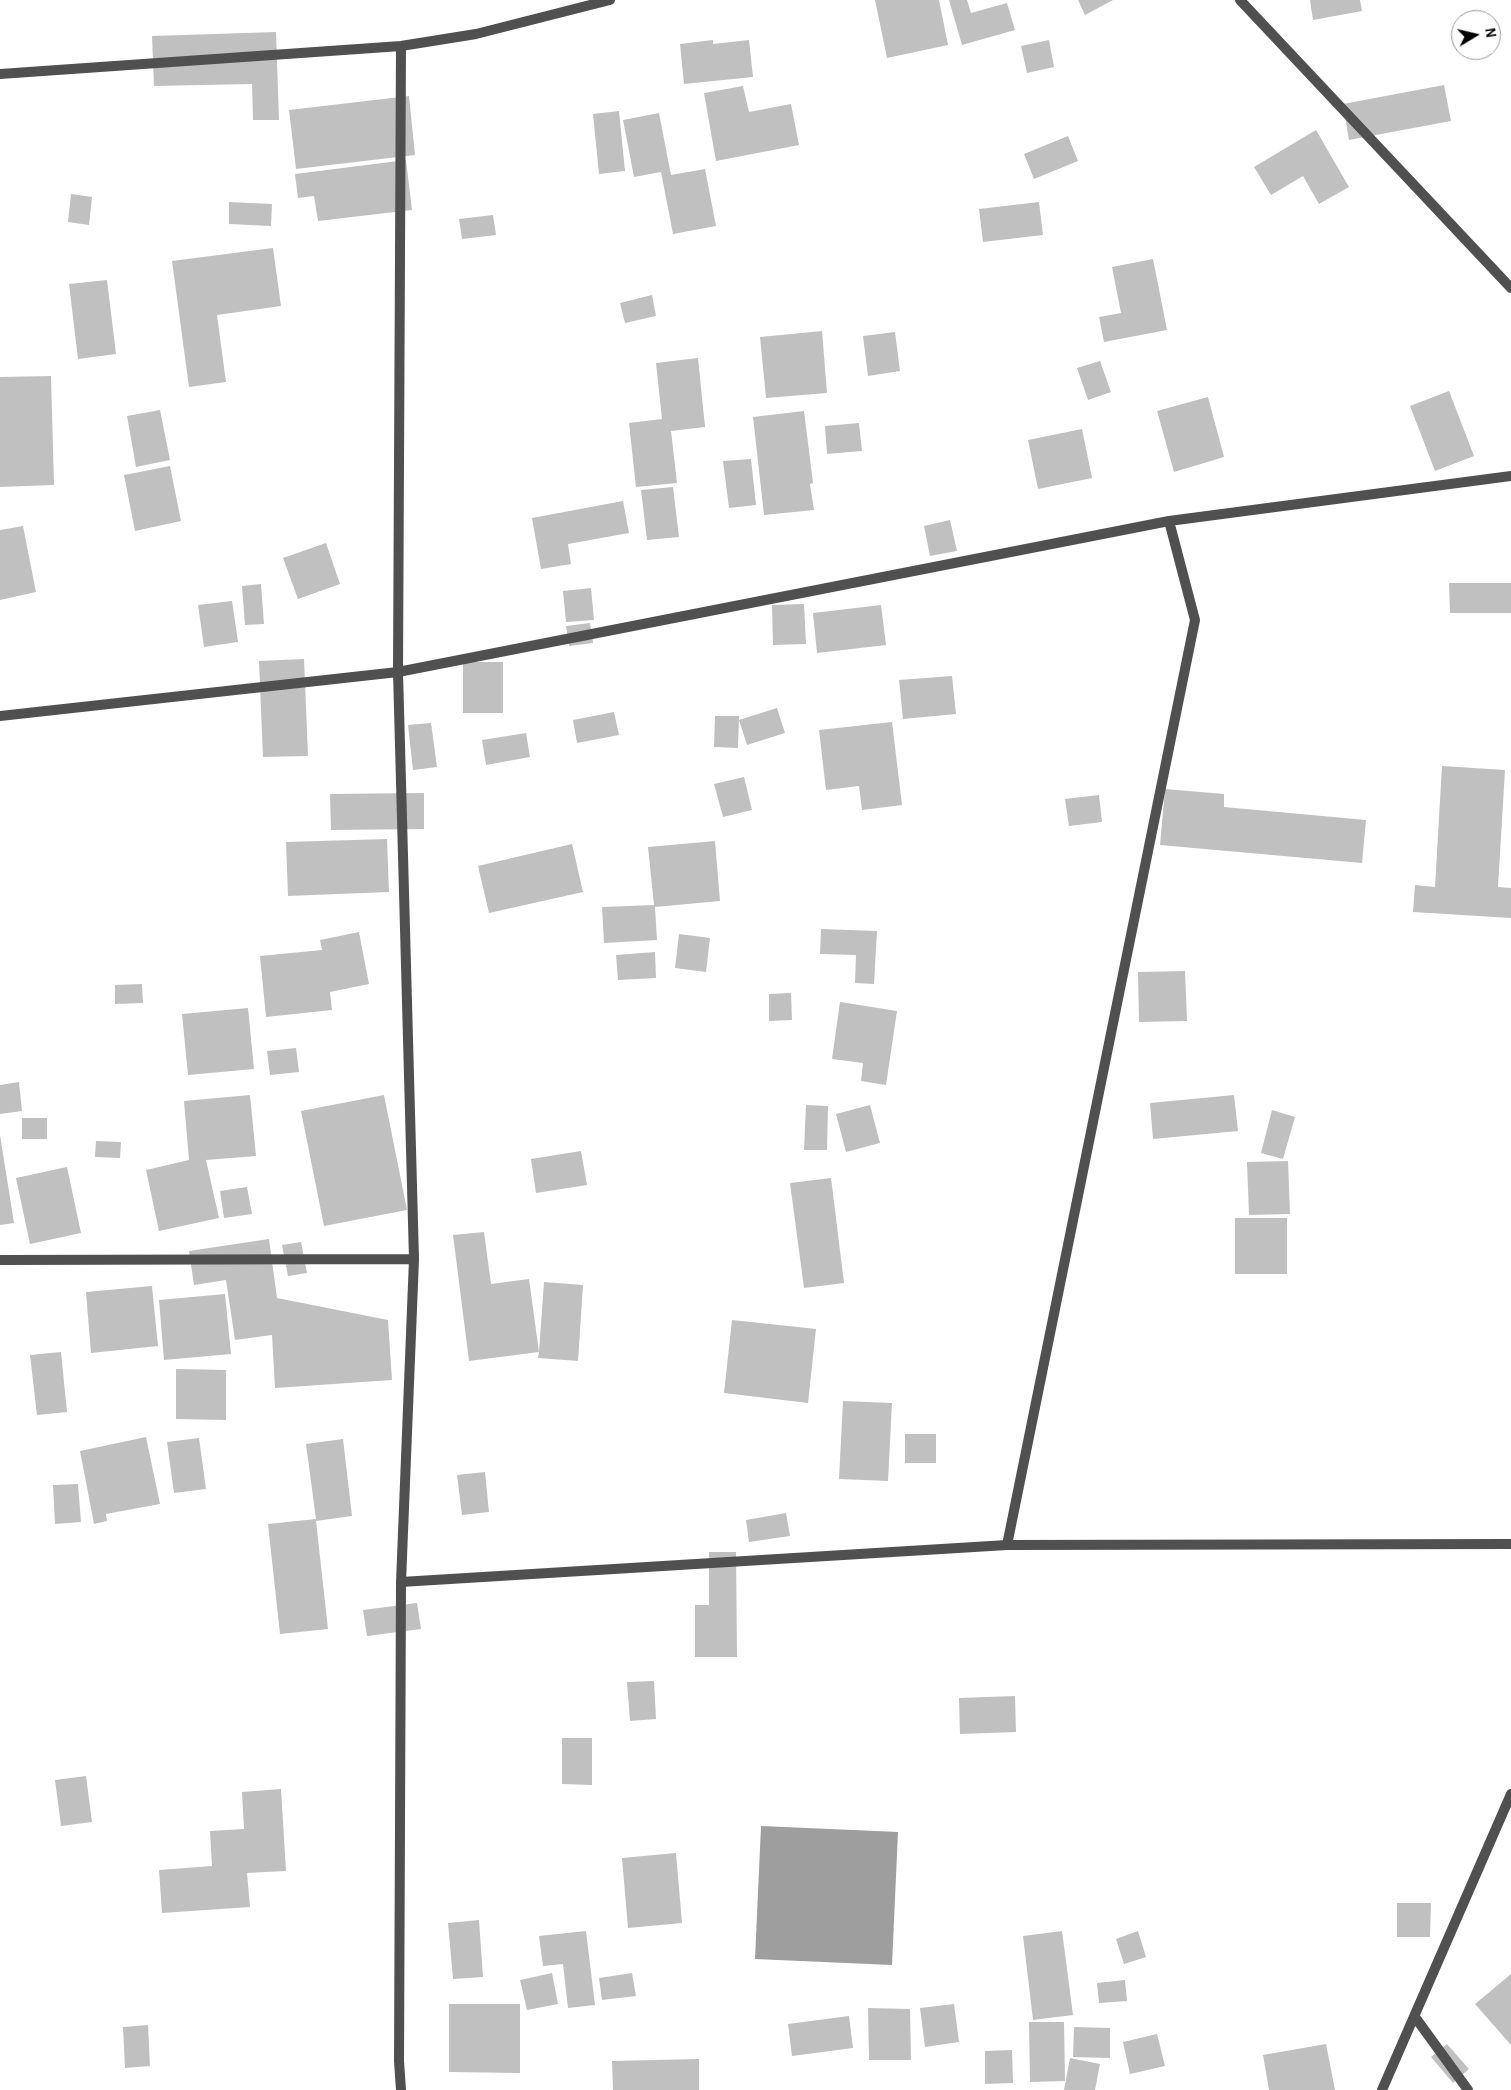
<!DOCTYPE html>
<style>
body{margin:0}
#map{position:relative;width:1511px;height:2090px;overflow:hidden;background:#fff;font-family:"Alegreya Sans",sans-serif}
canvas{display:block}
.north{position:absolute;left:1451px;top:10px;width:50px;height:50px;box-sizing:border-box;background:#fff;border:1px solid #999;border-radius:50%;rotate:81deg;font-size:14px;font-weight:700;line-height:20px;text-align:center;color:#000}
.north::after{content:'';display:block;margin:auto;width:18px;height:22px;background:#000;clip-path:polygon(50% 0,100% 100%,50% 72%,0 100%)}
</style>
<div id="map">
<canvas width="1511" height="2090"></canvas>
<div class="north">N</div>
</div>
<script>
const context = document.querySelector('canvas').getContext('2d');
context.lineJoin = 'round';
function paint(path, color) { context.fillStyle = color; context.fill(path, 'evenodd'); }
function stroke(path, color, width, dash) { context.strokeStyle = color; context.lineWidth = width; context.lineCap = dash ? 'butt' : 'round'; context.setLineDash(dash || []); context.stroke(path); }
const water = new Path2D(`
 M 761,1826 L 898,1832 L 892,1965 L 755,1959 Z`);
const building = new Path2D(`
 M 875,0 L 939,0 L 948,45 L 887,58 Z
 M 949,0 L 967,0 L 971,13 L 1007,3 L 1015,30 L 962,45 Z
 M 1078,0 L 1113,0 L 1085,15 Z
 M 1310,0 L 1360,0 L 1362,11 L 1313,20 Z
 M 276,32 L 279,120 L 253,120 L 252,84 L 154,86 L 152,36 Z
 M 713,40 L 713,44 L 749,40 L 753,77 L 684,84 L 680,44 Z
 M 1049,40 L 1054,67 L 1027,73 L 1021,46 Z
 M 1444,85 L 1451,121 L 1349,140 L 1343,104 Z
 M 743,86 L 749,112 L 791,104 L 799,145 L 716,161 L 704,93 Z
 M 409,96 L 415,155 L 296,169 L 289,110 Z
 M 619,111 L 625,171 L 599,174 L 593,114 Z
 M 659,113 L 671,175 L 705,169 L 716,226 L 673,234 L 661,172 L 634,177 L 623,120 Z
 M 1316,130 L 1349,187 L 1319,204 L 1303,176 L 1271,195 L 1254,167 Z
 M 1068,136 L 1078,161 L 1034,179 L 1024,154 Z
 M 406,160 L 412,210 L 318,221 L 314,196 L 298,198 L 295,174 Z
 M 71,194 L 92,197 L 89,225 L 68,222 Z
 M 229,202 L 272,204 L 271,226 L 229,224 Z
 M 1039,202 L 1043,235 L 983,242 L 979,209 Z
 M 493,215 L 496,235 L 462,239 L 459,219 Z
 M 273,248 L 281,306 L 217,315 L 226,382 L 189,387 L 172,261 Z
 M 1153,259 L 1167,330 L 1104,342 L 1099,317 L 1121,313 L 1112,267 Z
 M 107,280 L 116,354 L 78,359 L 69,284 Z
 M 652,295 L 656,316 L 625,323 L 620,303 Z
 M 822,331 L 827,393 L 766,398 L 760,337 Z
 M 895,332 L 900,371 L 868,376 L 863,336 Z
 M 698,358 L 705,427 L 671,431 L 677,483 L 636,487 L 629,423 L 662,419 L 656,363 Z
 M 1100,361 L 1111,392 L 1088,400 L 1077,368 Z
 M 51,376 L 54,485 L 0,487 L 0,377 Z
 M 1449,391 L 1474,456 L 1435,471 L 1410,406 Z
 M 1208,397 L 1224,457 L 1174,472 L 1157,411 Z
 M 160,410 L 170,460 L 136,467 L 127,416 Z
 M 804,411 L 813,483 L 810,484 L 814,510 L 764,515 L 753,417 Z
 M 859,423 L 862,451 L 827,454 L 825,426 Z
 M 1082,429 L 1092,478 L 1038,489 L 1028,440 Z
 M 751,459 L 756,505 L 729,508 L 723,461 Z
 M 170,466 L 181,521 L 135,531 L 124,475 Z
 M 673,487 L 679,537 L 647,540 L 641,490 Z
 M 623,501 L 629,533 L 568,544 L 571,564 L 541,569 L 532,518 Z
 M 950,520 L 957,551 L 930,556 L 924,526 Z
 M 23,526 L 36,592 L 0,600 L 0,530 Z
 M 326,543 L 340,584 L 298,599 L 283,558 Z
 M 1449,583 L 1511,583 L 1511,613 L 1450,613 Z
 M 261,584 L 264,624 L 245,625 L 242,586 Z
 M 591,588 L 594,620 L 566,622 L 563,591 Z
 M 232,601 L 238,642 L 204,647 L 198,605 Z
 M 804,604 L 806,644 L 773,645 L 772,605 Z
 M 881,605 L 886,645 L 817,653 L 813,613 Z
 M 590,623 L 593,643 L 569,646 L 566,626 Z
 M 304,659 L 308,756 L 263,757 L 259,661 Z
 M 463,662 L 503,662 L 503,713 L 463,713 Z
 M 952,676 L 956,714 L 903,719 L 899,680 Z
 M 777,708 L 785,733 L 747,745 L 739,720 Z
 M 614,712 L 619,735 L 577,743 L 573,720 Z
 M 715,716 L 739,716 L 738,748 L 714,747 Z
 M 892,722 L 902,805 L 862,810 L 859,786 L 826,790 L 819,730 Z
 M 431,723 L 437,767 L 413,770 L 408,725 Z
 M 526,733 L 530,757 L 486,765 L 482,740 Z
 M 1442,766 L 1505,770 L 1498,887 L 1511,888 L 1511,918 L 1413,912 L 1415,885 L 1435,887 Z
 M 744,777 L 752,810 L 723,817 L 714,784 Z
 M 1165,789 L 1224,794 L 1224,807 L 1366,820 L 1362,863 L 1160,845 Z
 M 424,793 L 424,829 L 331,830 L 330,794 Z
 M 1099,795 L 1102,822 L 1069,826 L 1065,799 Z
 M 387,839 L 389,892 L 288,896 L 286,842 Z
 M 715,841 L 720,901 L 655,907 L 657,940 L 604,943 L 602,907 L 654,905 L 648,847 Z
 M 572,844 L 583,892 L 489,913 L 478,866 Z
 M 821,929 L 877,931 L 874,984 L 855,983 L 856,955 L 820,954 Z
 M 359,932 L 369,984 L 330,992 L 332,1010 L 266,1017 L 260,956 L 322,950 L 320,940 Z
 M 679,934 L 710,938 L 706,972 L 675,968 Z
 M 655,952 L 656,978 L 618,980 L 616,955 Z
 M 1185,971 L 1187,1021 L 1139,1022 L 1138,972 Z
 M 142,984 L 143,1003 L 115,1004 L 115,985 Z
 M 791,993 L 792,1020 L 769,1021 L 769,994 Z
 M 840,1002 L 897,1011 L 886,1085 L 861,1081 L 863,1063 L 832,1059 Z
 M 248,1008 L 254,1069 L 188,1075 L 182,1014 Z
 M 296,1048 L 299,1072 L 270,1075 L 267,1051 Z
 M 19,1082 L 22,1111 L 0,1114 L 0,1085 Z
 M 250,1095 L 256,1156 L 206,1160 L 219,1218 L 159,1231 L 146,1170 L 189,1160 L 184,1101 Z
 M 384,1095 L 407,1210 L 324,1226 L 301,1111 Z
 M 1234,1095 L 1238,1131 L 1153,1139 L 1150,1103 Z
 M 806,1105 L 828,1106 L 827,1150 L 804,1150 Z
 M 870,1105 L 880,1143 L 846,1152 L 836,1114 Z
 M 1272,1110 L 1295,1117 L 1283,1159 L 1261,1153 Z
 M 22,1118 L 47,1118 L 47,1139 L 22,1139 Z
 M 0,1135 L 14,1223 L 0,1225 Z
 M 96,1141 L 121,1142 L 120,1158 L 95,1157 Z
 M 581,1151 L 587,1185 L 536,1193 L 531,1159 Z
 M 1288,1161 L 1290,1214 L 1249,1215 L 1247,1162 Z
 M 67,1167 L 81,1233 L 30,1244 L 16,1178 Z
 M 831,1178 L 844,1283 L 804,1288 L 790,1183 Z
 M 247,1187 L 252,1214 L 224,1218 L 220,1191 Z
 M 1235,1218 L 1287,1218 L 1287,1274 L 1235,1274 Z
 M 484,1232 L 491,1284 L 529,1279 L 539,1352 L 544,1282 L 583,1285 L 578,1361 L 538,1358 L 539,1352 L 469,1361 L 453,1235 Z
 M 269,1239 L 277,1298 L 388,1320 L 392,1380 L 275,1388 L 272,1335 L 235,1340 L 226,1280 L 194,1285 L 189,1251 Z
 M 301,1242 L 307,1273 L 288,1276 L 282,1245 Z
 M 152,1286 L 158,1346 L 91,1353 L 86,1292 Z
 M 225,1294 L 231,1354 L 164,1360 L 159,1300 Z
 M 732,1320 L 816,1329 L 808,1403 L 724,1393 Z
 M 61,1352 L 67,1412 L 37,1415 L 30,1355 Z
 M 176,1369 L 226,1370 L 226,1420 L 176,1419 Z
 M 843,1401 L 892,1403 L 888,1481 L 839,1479 Z
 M 905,1434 L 936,1434 L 936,1463 L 905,1463 Z
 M 146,1437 L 160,1504 L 106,1514 L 107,1521 L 94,1524 L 80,1451 Z
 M 199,1438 L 206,1489 L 174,1493 L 167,1442 Z
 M 343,1439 L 352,1516 L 316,1521 L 328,1629 L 280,1634 L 268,1524 L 316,1519 L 306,1444 Z
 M 485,1472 L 489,1512 L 462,1515 L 457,1475 Z
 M 78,1484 L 81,1522 L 55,1524 L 53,1485 Z
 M 786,1513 L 790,1536 L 749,1542 L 746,1520 Z
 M 709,1552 L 736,1552 L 737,1657 L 695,1657 L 695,1605 L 709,1605 Z
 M 417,1603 L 421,1629 L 367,1636 L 363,1610 Z
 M 654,1681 L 656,1719 L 630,1721 L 627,1682 Z
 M 1015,1696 L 1016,1732 L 960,1734 L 959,1698 Z
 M 562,1738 L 592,1738 L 592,1785 L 562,1784 Z
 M 86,1776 L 92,1822 L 61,1826 L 55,1780 Z
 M 281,1789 L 286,1871 L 247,1873 L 250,1907 L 162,1913 L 159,1870 L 212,1866 L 210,1831 L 244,1829 L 242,1792 Z
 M 676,1853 L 682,1923 L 628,1928 L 622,1858 Z
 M 1397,1903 L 1431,1903 L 1430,1937 L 1397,1937 Z
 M 479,1920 L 483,1977 L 453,1979 L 448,1923 Z
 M 586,1931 L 595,2005 L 568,2008 L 563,1964 L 543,1966 L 539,1936 Z
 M 1062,1931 L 1073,2015 L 1033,2020 L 1023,1936 Z
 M 1138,1931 L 1146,1957 L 1124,1964 L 1116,1939 Z
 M 552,1973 L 558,2004 L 527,2010 L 520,1980 Z
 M 632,1973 L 636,1996 L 602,2000 L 599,1978 Z
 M 1511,1974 L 1511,2045 L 1475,2004 Z
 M 1125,1980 L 1127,2001 L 1099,2003 L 1097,1983 Z
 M 449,2004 L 520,2004 L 520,2073 L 449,2072 Z
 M 954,2004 L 959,2042 L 925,2047 L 920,2008 Z
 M 868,2008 L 910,2009 L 911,2060 L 869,2060 Z
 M 849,2016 L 853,2048 L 792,2056 L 788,2024 Z
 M 1029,2022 L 1064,2022 L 1065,2081 L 1030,2082 Z
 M 148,2025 L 150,2066 L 125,2068 L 123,2027 Z
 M 1074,2027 L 1110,2028 L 1110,2058 L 1073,2057 Z
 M 1157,2034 L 1165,2066 L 1130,2074 L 1123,2042 Z
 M 1326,2044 L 1335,2090 L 1269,2090 L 1263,2055 Z
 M 1447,2044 L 1469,2069 L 1453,2083 L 1431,2057 Z
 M 1012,2050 L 1013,2083 L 985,2084 L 985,2051 Z
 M 1070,2058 L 1100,2064 L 1095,2090 L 1064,2090 Z
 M 699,2059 L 699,2090 L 613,2090 L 612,2061 Z`);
const minor = new Path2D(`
 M 1240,0 L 1511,288
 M 0,74 L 401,46 L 476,34 L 610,0
 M 0,716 L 398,672 L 1169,521 L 1511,476
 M 0,1260 L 414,1259
 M 1007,1545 L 1195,620 L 1169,521
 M 401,1582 L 1007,1545 L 1511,1544
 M 1415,2017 L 1468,2090
 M 401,2090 L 399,2061 L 401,1582 L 414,1259 L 398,672 L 401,46
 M 1382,2090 L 1511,1794`);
paint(water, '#9e9e9e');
paint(building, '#c0c0c0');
stroke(minor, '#505050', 10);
</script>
